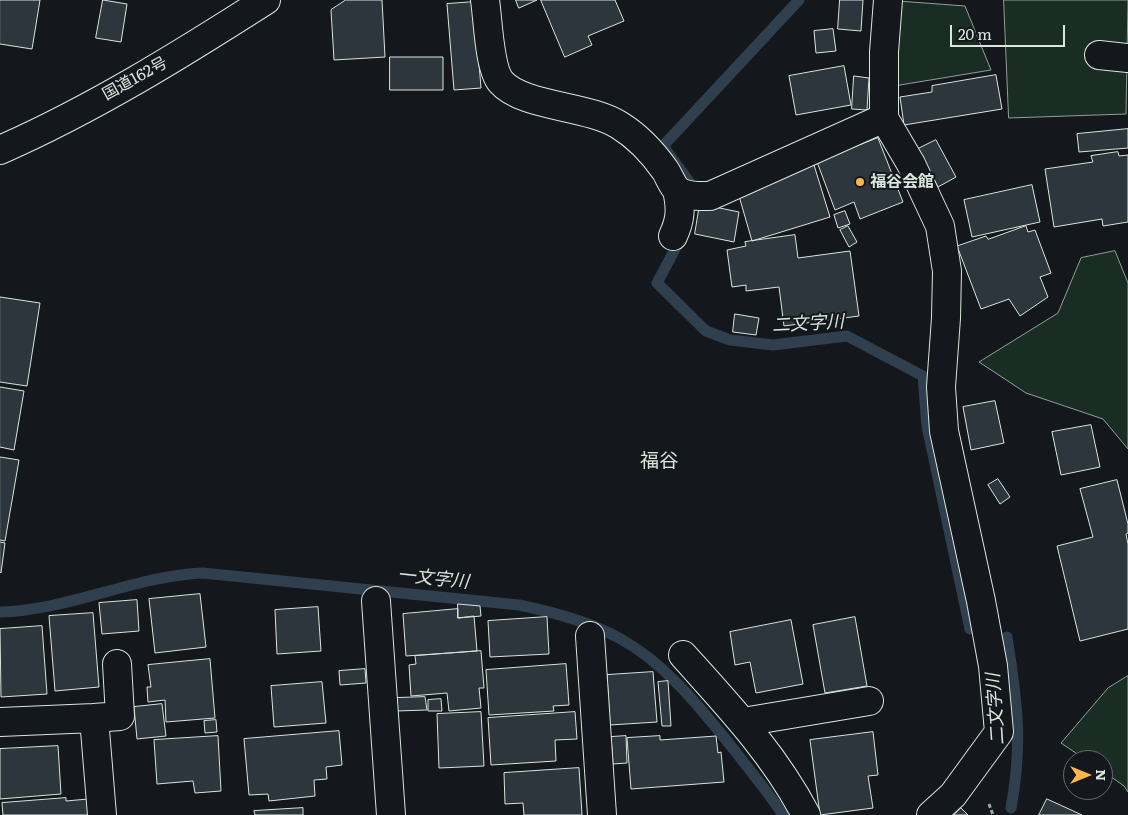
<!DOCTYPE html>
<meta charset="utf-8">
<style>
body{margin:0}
#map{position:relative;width:1128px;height:815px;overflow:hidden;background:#14181c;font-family:Literata,serif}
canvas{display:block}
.north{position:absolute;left:1063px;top:750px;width:50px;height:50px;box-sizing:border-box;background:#14181c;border:1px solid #626a69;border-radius:50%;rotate:90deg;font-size:14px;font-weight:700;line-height:20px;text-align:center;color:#d8e6dc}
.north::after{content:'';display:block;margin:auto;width:18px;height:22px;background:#ffb74d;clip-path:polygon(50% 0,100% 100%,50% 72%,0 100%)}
.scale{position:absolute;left:950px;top:25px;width:115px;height:22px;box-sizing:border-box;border:2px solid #d8e6dc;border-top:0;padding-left:6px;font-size:15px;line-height:18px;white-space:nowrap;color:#d8e6dc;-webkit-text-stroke:4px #14181c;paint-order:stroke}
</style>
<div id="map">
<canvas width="1128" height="815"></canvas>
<div class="north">N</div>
<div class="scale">20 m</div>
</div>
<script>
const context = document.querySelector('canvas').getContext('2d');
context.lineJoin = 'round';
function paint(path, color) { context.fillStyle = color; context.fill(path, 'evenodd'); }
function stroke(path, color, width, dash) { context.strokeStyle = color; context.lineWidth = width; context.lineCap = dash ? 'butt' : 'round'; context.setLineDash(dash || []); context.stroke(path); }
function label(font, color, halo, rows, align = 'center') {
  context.font = font + ' Literata,"Noto Sans JP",serif'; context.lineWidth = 4; context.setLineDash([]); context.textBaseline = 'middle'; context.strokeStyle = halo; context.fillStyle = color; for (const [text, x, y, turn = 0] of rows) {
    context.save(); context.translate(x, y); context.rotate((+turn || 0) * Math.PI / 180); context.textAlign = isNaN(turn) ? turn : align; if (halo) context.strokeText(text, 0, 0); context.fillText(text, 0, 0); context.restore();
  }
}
const green = new Path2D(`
 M 1004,0 L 1128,0 L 1126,114 L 1009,118 Z
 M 898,1 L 965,6 L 991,70 L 894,86 Z
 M 1115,251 L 1128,283 L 1128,449 L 1103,419 L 1026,393 L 979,362 L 1058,313 L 1081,258 Z
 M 1128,676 L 1128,792 L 1124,786 L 1103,771 L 1103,760 L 1086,760 L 1061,743 L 1108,688 Z`);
const stream = new Path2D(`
 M 690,183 L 663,146 L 799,0
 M 682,236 L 657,283 L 706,331 L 730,340 L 773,345 L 847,336 L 923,376 L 927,426 L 970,629
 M 0,612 C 70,610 134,576 203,573 L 519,605 C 553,612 588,621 619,638 C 667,664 702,710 735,751 C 751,772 769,793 783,815
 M 1007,637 C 1017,700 1023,744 1011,808`);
const building = new Path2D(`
 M 0,0 L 40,0 L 32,49 L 0,44 Z
 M 103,0 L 127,4 L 121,42 L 96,38 Z
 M 346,0 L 382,0 L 385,57 L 334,60 L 331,10 Z
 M 516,0 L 537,0 L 519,8 Z
 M 541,0 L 615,0 L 624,21 L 588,36 L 592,45 L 565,57 Z
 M 840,0 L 863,0 L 861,31 L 838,29 Z
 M 474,2 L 481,88 L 454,90 L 447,4 Z
 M 833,29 L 836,51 L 816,53 L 814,31 Z
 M 390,57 L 443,57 L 443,90 L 390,90 Z
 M 844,66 L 851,105 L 796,115 L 789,76 Z
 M 996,75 L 1002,109 L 904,125 L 900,97 L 932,92 L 932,86 Z
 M 854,76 L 869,78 L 867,110 L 852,109 Z
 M 1128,129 L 1128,148 L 1079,152 L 1077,134 Z
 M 878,138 L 903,202 L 860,219 L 854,202 L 835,210 L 817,162 Z
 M 936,140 L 956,177 L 938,187 L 918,149 Z
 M 1118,152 L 1119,156 L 1128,155 L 1128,222 L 1103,226 L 1102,219 L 1054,227 L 1045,169 L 1093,162 L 1091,156 Z
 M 814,165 L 830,217 L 752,241 L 739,196 L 760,189 L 758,183 Z
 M 1032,185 L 1040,222 L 972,237 L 964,200 Z
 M 700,204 L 739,212 L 734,242 L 695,234 Z
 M 845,211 L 850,224 L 838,228 L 834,215 Z
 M 848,226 L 857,242 L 849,247 L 840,230 Z
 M 1026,226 L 1028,232 L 1035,230 L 1051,273 L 1040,277 L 1048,297 L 1020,316 L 1009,299 L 981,309 L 957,246 L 986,236 L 988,239 Z
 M 795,235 L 798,258 L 850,251 L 859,316 L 784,326 L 779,287 L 746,291 L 746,285 L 732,287 L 727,250 L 746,246 L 745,242 Z
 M 0,297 L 40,303 L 27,386 L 0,382 Z
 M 735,314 L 759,318 L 756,335 L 733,332 Z
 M 0,387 L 24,391 L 14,450 L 0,447 Z
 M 995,401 L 1004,443 L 971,450 L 963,407 Z
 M 1091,425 L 1100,467 L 1061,475 L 1052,432 Z
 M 0,457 L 19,460 L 5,541 L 0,540 Z
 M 998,479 L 1010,497 L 1000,504 L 988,485 Z
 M 1117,480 L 1128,524 L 1128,533 L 1126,534 L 1128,544 L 1128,629 L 1080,641 L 1057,546 L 1093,537 L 1080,489 Z
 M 0,542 L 5,543 L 1,573 L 0,572 Z
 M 200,594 L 206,647 L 155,653 L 149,599 Z
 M 137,600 L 139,631 L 102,634 L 99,603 Z
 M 458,604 L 480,606 L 481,616 L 458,618 Z
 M 318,607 L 321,651 L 277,654 L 275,610 Z
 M 458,609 L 458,618 L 474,616 L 477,651 L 406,656 L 403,614 Z
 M 93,613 L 99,687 L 55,691 L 49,616 Z
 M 547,617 L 549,654 L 490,657 L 488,621 Z
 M 855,617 L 867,686 L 825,693 L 813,625 Z
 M 791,620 L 803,684 L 756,693 L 750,662 L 735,665 L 730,632 Z
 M 42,626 L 47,694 L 1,697 L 0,629 Z
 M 481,651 L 484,688 L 479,688 L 481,708 L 449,711 L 447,693 L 411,696 L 409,665 L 416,664 L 415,656 Z
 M 210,659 L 215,718 L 166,722 L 165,700 L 148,702 L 147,687 L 151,687 L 148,665 Z
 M 566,664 L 569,705 L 553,706 L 554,711 L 489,715 L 486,670 Z
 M 365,669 L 366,683 L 340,685 L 339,671 Z
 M 653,672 L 657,722 L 610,725 L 607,675 Z
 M 668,681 L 671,726 L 662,726 L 658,682 Z
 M 322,682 L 326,723 L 274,727 L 271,686 Z
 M 425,697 L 427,710 L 396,711 L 396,698 Z
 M 441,699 L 442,711 L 428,711 L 428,700 Z
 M 162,704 L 166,736 L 137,739 L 134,707 Z
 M 481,712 L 484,766 L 439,768 L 437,714 Z
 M 575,712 L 577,739 L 555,740 L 556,761 L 491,765 L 488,718 Z
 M 216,720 L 217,732 L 205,733 L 204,721 Z
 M 339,731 L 342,765 L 326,767 L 327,779 L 314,780 L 315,796 L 269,801 L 268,794 L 249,795 L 244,739 Z
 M 873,732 L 878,775 L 868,776 L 873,808 L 820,815 L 810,740 Z
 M 218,736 L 221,791 L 195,793 L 193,781 L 157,784 L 154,740 Z
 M 626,736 L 627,763 L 613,764 L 611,737 Z
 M 660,736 L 660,740 L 716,736 L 718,753 L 721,752 L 724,782 L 631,789 L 627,738 Z
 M 58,746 L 61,794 L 0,799 L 0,749 Z
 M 579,768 L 582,815 L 524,815 L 523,803 L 505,804 L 504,773 Z
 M 66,798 L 66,801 L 88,799 L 89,815 L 3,815 L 2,803 Z
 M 1047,799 L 1082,815 L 1039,815 Z
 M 303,808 L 303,815 L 255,815 L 254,811 Z
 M 961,808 L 968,815 L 954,815 Z`);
const path = new Path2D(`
 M 989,804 L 993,815`);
const minor = new Path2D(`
 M 485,0 C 488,19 489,68 501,82 C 523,107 587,105 619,125 C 637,136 653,153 665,170 C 669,176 672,185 677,190 C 686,197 699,196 710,196 L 884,118
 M 888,0 L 884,52 L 884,118 L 911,164 L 940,226 L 947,271 L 946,318 L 941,387 L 944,431 L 981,601 L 993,666 L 999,732 L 953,795 L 931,815
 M 1099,55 L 1128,58
 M 673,236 C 681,219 681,208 677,190
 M 376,601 L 391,815
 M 590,636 L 602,815
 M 683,655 C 728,705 775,755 806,815
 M 94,718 L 120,716 L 117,664
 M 0,722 L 94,718 L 102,815
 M 743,722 L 869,701`);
const highway = new Path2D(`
 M 0,150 C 93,109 180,55 266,0`);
const markers = [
 [860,182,5,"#ffb74d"]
];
const streetNames = [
 ["国道162号",135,79,-29]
];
const poiNames = [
 ["福谷会館",870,182]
];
const waterNames = [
 ["二文字川",808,324,-3],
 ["一文字川",433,579,6],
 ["二文字川",996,709,-94]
];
const quarterNames = [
 ["福谷",659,461]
];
paint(green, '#1a2d24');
stroke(green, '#939e99', 1);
stroke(stream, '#2f3f4d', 11);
paint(building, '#2c363c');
stroke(building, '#d8e6dc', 1);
stroke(minor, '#d8e6dc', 30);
stroke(highway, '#d8e6dc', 30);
stroke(path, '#9da8a2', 3, [4, 2.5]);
stroke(minor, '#14181c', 28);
stroke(highway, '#14181c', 28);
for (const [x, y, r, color] of markers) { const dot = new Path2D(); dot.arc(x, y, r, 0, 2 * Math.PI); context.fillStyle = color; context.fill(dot); stroke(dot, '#14181c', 2); }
label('16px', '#d8e6dc', '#14181c', streetNames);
label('bold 16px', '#d8e6dc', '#14181c', poiNames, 'left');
label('italic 18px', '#d8e6dc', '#14181c', waterNames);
label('19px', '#d8e6dc', '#14181c', quarterNames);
</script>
